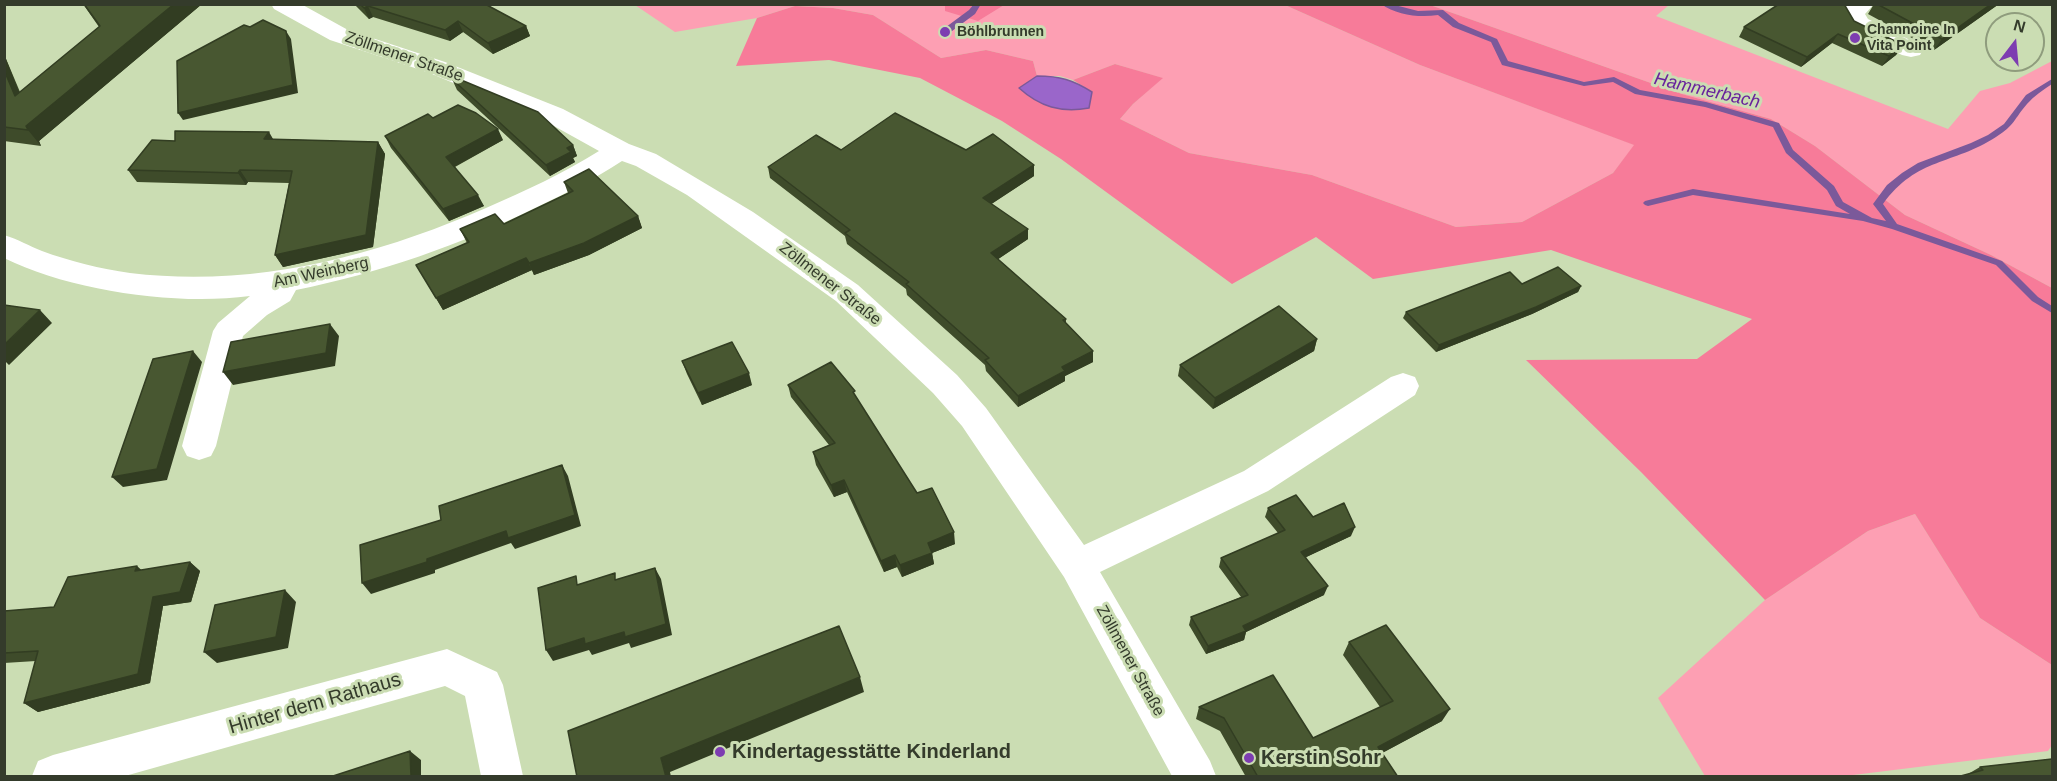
<!DOCTYPE html>
<meta charset="utf-8">
<style>
body{margin:0}
#map{position:relative;width:2057px;height:781px;overflow:hidden;background:#cbddb3;font-family:Helvetica,sans-serif}
canvas{display:block}
.frame{position:absolute;inset:0;border:6px solid #343b2b;pointer-events:none}
.north{position:absolute;left:1985px;top:12px;width:60px;height:60px;box-sizing:border-box;background:#cbddb3;border:2px solid #8f9c7d;border-radius:50%;rotate:16deg;font-size:16px;font-weight:700;line-height:24px;text-align:center;color:#343b2b}
.north::after{content:'';display:block;margin:auto;width:21px;height:27px;background:#7d3db1;clip-path:polygon(50% 0,100% 100%,50% 72%,0 100%)}
</style>
<div id="map">
<canvas width="2057" height="781"></canvas>
<div class="frame"></div>
<div class="north">N</div>
</div>
<script>
const context = document.querySelector('canvas').getContext('2d');
context.lineJoin = 'round';
function paint(path, color) { context.fillStyle = color; context.fill(path, 'evenodd'); }
function stroke(path, color, width, dash) { context.strokeStyle = color; context.lineWidth = width; context.lineCap = dash ? 'butt' : 'round'; context.setLineDash(dash || []); context.stroke(path); }
function label(font, color, halo, rows, align = 'center') {
  context.font = font + ' Helvetica,sans-serif'; context.lineWidth = 6; context.setLineDash([]); context.textBaseline = 'middle'; context.strokeStyle = halo; context.fillStyle = color; for (const [text, x, y, turn = 0] of rows) {
    context.save(); context.translate(x, y); context.rotate((+turn || 0) * Math.PI / 180); context.textAlign = isNaN(turn) ? turn : align; if (halo) context.strokeText(text, 0, 0); context.fillText(text, 0, 0); context.restore();
  }
}
const green = new Path2D(`
 M 945,4 L 945,11 L 1004,5 L 1285,5 L 1420,65 L 1635,145 L 1613,173 L 1522,222 L 1456,227 L 1312,175 L 1189,153 L 1120,119 L 1133,104 L 1162,78 L 1115,64 L 1073,80 L 1060,76 L 1037,76 L 1033,61 L 986,50 L 941,58 L 873,15 L 833,8 L 795,6 L 757,18 L 675,32 L 635,5 Z
 M 1430,5 L 1669,5 L 1656,16 L 1948,129 L 1980,91 L 2010,83 L 2052,61 L 2052,288 L 1991,255 L 1905,215 L 1815,146 L 1771,119 L 1682,94 Z
 M 1915,514 L 1980,618 L 2052,665 L 2052,745 L 2048,751 L 1845,776 L 1705,776 L 1658,698 L 1765,600 L 1868,531 Z`);
const forest = new Path2D(`
 M 945,5 L 945,4 L 1004,5 L 978,21 L 945,11 Z
 M 1285,5 L 1430,5 L 1682,94 L 1771,119 L 1815,146 L 1905,215 L 1991,255 L 2052,288 L 2052,665 L 1980,618 L 1915,514 L 1868,531 L 1765,600 L 1641,472 L 1526,360 L 1697,359 L 1752,319 L 1551,250 L 1373,279 L 1316,237 L 1232,284 L 1061,159 L 1002,121 L 920,78 L 829,60 L 736,66 L 757,18 L 795,6 L 833,8 L 873,15 L 941,58 L 986,50 L 1033,61 L 1037,76 L 1020,88 L 1092,92 L 1073,80 L 1115,64 L 1163,78 L 1133,104 L 1120,119 L 1189,153 L 1312,175 L 1456,227 L 1522,222 L 1613,173 L 1634,145 L 1420,65 Z`);
const water = new Path2D(`
 M 1037,76 C 1060,76 1073,80 1092,92 L 1089,108 C 1061,113 1040,107 1019,88 Z`);
const stream = new Path2D(`
 M 974,4 L 981,4 L 975,14 L 948,34 L 942,34 L 942,30 L 969,10 Z
 M 1381,4 L 1391,4 L 1418,11 L 1443,10 L 1459,23 L 1497,39 L 1508,61 L 1584,82 L 1614,77 L 1640,90 L 1706,102 L 1779,123 L 1793,150 L 1834,186 L 1843,202 L 1872,218 L 1886,221 L 1873,204 L 1887,185 L 1902,173 L 1918,163 L 1971,143 L 1988,135 L 2004,124 L 2026,95 L 2052,79 L 2052,84 C 2043,90 2034,96 2027,104 C 2014,119 2015,125 1996,137 C 1953,165 1917,157 1883,204 L 1897,224 L 2002,261 L 2038,297 L 2052,306 L 2052,313 L 2032,301 L 1996,265 L 1892,229 L 1863,221 L 1693,195 L 1648,206 L 1645,205 L 1643,203 L 1645,201 L 1693,189 L 1850,214 L 1836,206 L 1827,190 L 1786,153 L 1773,127 L 1705,107 L 1635,94 L 1613,82 L 1584,86 L 1502,65 L 1491,42 L 1453,27 L 1438,15 C 1419,18 1397,15 1381,4 Z`);
const minor = new Path2D(`
 M 271,4 L 301,4 L 348,30 L 445,62 L 563,109 L 629,144 L 656,154 L 753,212 L 858,285 L 957,375 L 986,408 L 1084,545 L 1244,471 L 1391,377 L 1403,373 L 1415,377 L 1419,386 L 1415,395 L 1268,491 L 1100,572 L 1210,761 L 1216,776 L 1172,776 L 1064,577 L 962,426 L 933,393 L 836,301 L 687,195 L 636,166 L 622,161 C 595,179 566,193 537,207 C 460,245 380,273 296,290 L 290,301 L 267,315 L 243,336 L 216,446 L 211,456 L 199,460 L 187,456 L 182,446 L 213,331 L 218,323 L 250,296 C 176,306 71,291 4,258 L 4,235 C 18,239 29,246 42,251 C 69,261 101,269 130,273 C 254,288 373,257 486,208 C 525,191 564,173 599,151 L 545,121 L 427,72 L 330,40 L 274,9 Z
 M 1847,4 L 1874,4 L 1865,14 L 1868,19 L 1920,45 L 1923,50 L 1920,55 L 1911,57 L 1902,55 L 1849,29 L 1840,12 Z
 M 447,649 L 497,672 L 503,685 L 523,776 L 481,776 L 465,696 L 445,686 L 125,776 L 32,776 L 38,761 L 53,755 Z`);
const wall = new Path2D(`
 M 83,4 L 202,4 L 39,141 L 41,146 L 4,141 L 4,54 L 20,92 L 99,27 Z
 M 354,4 L 485,4 L 526,26 L 530,36 L 493,54 L 463,32 L 450,41 L 373,17 L 369,19 Z
 M 1874,4 L 1999,4 L 1934,50 L 1868,14 Z
 M 1854,21 L 1903,45 L 1896,55 L 1882,66 L 1832,43 L 1801,67 L 1739,37 L 1744,27 Z
 M 452,79 L 573,145 L 577,156 L 573,158 L 575,162 L 550,176 L 457,90 Z
 M 433,118 L 503,140 L 455,167 L 484,206 L 449,221 L 391,148 L 385,136 Z
 M 273,139 L 378,142 L 385,154 L 373,247 L 283,267 L 275,255 L 289,183 L 248,182 L 246,185 L 137,182 L 128,170 L 175,141 Z
 M 966,150 L 1034,176 L 991,204 L 1028,239 L 998,259 L 1066,319 L 1066,323 L 1093,351 L 1093,362 L 1065,376 L 1065,381 L 1018,407 L 986,371 L 985,365 L 907,295 L 906,289 L 847,244 L 845,236 L 770,178 L 768,167 Z
 M 564,182 L 638,216 L 642,228 L 589,255 L 534,275 L 532,270 L 443,310 L 416,265 L 467,243 L 460,229 L 504,224 L 568,193 Z
 M 1522,284 L 1581,286 L 1578,292 L 1532,314 L 1436,352 L 1403,318 L 1406,312 Z
 M 1317,339 L 1314,351 L 1213,409 L 1178,376 L 1180,365 Z
 M 682,361 L 752,385 L 702,405 L 687,374 Z
 M 788,385 L 856,397 L 917,493 L 955,544 L 932,553 L 934,564 L 902,577 L 897,567 L 884,572 L 847,492 L 834,497 L 816,465 L 813,452 L 829,445 L 791,397 Z
 M 1268,508 L 1313,517 L 1351,536 L 1306,557 L 1324,595 L 1246,632 L 1244,640 L 1206,654 L 1189,625 L 1191,617 L 1241,597 L 1219,567 L 1221,558 L 1278,533 L 1265,517 Z
 M 190,562 L 200,571 L 191,602 L 163,606 L 150,683 L 38,712 L 24,703 L 36,661 L 4,663 L 4,611 L 54,607 L 142,570 Z
 M 1349,642 L 1442,721 L 1382,753 L 1398,777 L 1246,777 L 1220,731 L 1196,719 L 1199,707 L 1313,738 L 1380,707 L 1343,655 Z
 M 2052,759 L 1968,774 L 1980,767 Z`);
const shadedWall = new Path2D(`
 M 174,4 L 202,4 L 39,141 L 41,146 L 28,130 L 26,126 Z
 M 1991,4 L 1999,4 L 1934,50 L 1942,39 Z
 M 368,6 L 373,17 L 369,19 L 364,8 Z
 M 458,21 L 463,32 L 450,41 L 445,30 Z
 M 526,26 L 530,36 L 493,54 L 488,43 Z
 M 286,31 L 291,39 L 298,93 L 183,120 L 178,113 Z
 M 1838,34 L 1832,43 L 1801,67 L 1807,57 Z
 M 1903,45 L 1896,55 L 1882,66 L 1889,56 Z
 M 4,54 L 27,112 L 15,96 L 4,70 Z
 M 498,129 L 503,140 L 452,168 L 446,157 Z
 M 269,132 L 276,144 L 264,139 Z
 M 378,142 L 385,154 L 373,247 L 283,267 L 275,255 Z
 M 573,145 L 577,156 L 573,158 L 575,162 L 550,176 L 546,165 L 567,148 Z
 M 1034,165 L 1034,176 L 984,209 L 983,198 Z
 M 240,170 L 248,182 L 246,185 L 238,173 Z
 M 478,195 L 484,206 L 449,221 L 443,209 Z
 M 638,216 L 642,228 L 589,255 L 534,275 L 529,263 Z
 M 1028,229 L 1028,239 L 991,264 L 991,253 Z
 M 526,258 L 532,270 L 443,310 L 436,298 Z
 M 1581,286 L 1578,292 L 1532,314 L 1436,352 L 1439,345 Z
 M 40,310 L 52,323 L 9,365 L 4,360 L 4,345 Z
 M 330,324 L 339,336 L 335,366 L 233,385 L 223,372 Z
 M 1317,339 L 1314,351 L 1213,409 L 1215,398 Z
 M 193,351 L 202,362 L 167,480 L 123,487 L 112,477 Z
 M 1093,351 L 1093,362 L 1065,376 L 1065,381 L 1018,407 L 1018,396 L 1062,367 Z
 M 749,373 L 752,385 L 702,405 L 698,393 Z
 M 562,465 L 568,476 L 581,526 L 515,549 L 511,543 L 435,570 L 435,573 L 371,594 L 362,583 L 427,559 Z
 M 844,480 L 847,492 L 834,497 L 831,485 Z
 M 1355,527 L 1351,536 L 1298,561 L 1301,552 Z
 M 954,532 L 955,544 L 932,553 L 934,564 L 902,577 L 900,565 L 928,543 Z
 M 895,555 L 897,567 L 884,572 L 881,561 Z
 M 190,562 L 200,571 L 191,602 L 163,606 L 150,683 L 38,712 L 24,703 L 153,597 Z
 M 137,566 L 147,575 L 135,571 Z
 M 655,568 L 661,579 L 672,635 L 631,648 L 629,643 L 592,655 L 589,650 L 553,661 L 546,650 L 584,638 Z
 M 1328,586 L 1324,595 L 1246,632 L 1244,640 L 1206,654 L 1208,646 L 1243,626 Z
 M 285,590 L 296,602 L 288,648 L 217,663 L 204,652 Z
 M 860,677 L 864,692 L 670,772 L 671,777 L 666,777 L 661,758 Z
 M 1450,709 L 1442,721 L 1371,759 L 1378,747 Z
 M 410,751 L 421,760 L 421,777 L 411,777 Z`);
const building = new Path2D(`
 M 84,4 L 174,4 L 26,126 L 28,130 L 4,127 L 4,70 L 15,96 L 100,26 Z
 M 360,4 L 485,4 L 526,26 L 488,43 L 458,21 L 445,30 L 368,6 L 364,8 Z
 M 1779,4 L 1844,4 L 1854,21 L 1903,45 L 1889,56 L 1838,34 L 1807,57 L 1744,27 Z
 M 1877,4 L 1991,4 L 1942,39 Z
 M 263,20 L 286,31 L 293,85 L 178,113 L 177,61 L 244,25 L 250,27 Z
 M 454,77 L 538,112 L 573,145 L 567,148 L 571,152 L 546,165 L 452,79 Z
 M 458,105 L 476,113 L 498,129 L 446,157 L 478,195 L 443,209 L 385,136 L 428,114 L 433,118 Z
 M 895,113 L 966,150 L 993,134 L 1034,165 L 983,198 L 1028,229 L 991,253 L 1066,319 L 1063,320 L 1093,351 L 1062,367 L 1065,371 L 1018,396 L 985,360 L 989,358 L 906,284 L 909,282 L 845,233 L 850,230 L 768,167 L 816,135 L 841,150 Z
 M 175,131 L 269,132 L 264,139 L 378,142 L 366,235 L 275,255 L 292,171 L 240,170 L 238,173 L 128,170 L 152,140 L 175,141 Z
 M 589,169 L 638,216 L 584,243 L 529,263 L 526,258 L 436,298 L 416,265 L 469,242 L 460,229 L 495,214 L 504,224 L 573,191 L 564,182 Z
 M 1558,267 L 1581,286 L 1536,307 L 1439,345 L 1406,312 L 1510,272 L 1522,284 Z
 M 4,305 L 40,310 L 4,345 Z
 M 1279,306 L 1317,339 L 1215,398 L 1180,365 Z
 M 330,324 L 326,353 L 223,372 L 231,342 Z
 M 732,342 L 749,373 L 698,393 L 682,361 Z
 M 193,351 L 157,469 L 112,477 L 153,359 Z
 M 831,362 L 855,391 L 853,392 L 917,493 L 932,488 L 954,532 L 928,543 L 932,553 L 900,565 L 895,555 L 881,561 L 844,480 L 831,485 L 813,452 L 835,443 L 788,385 Z
 M 562,465 L 575,515 L 508,538 L 506,531 L 427,559 L 427,562 L 362,583 L 360,545 L 441,520 L 439,506 Z
 M 1296,495 L 1313,517 L 1344,503 L 1355,527 L 1301,552 L 1328,586 L 1243,626 L 1246,631 L 1208,646 L 1191,617 L 1248,595 L 1221,558 L 1285,530 L 1268,508 Z
 M 190,562 L 180,592 L 153,597 L 138,674 L 24,703 L 38,651 L 4,653 L 4,611 L 54,607 L 68,577 L 137,566 L 135,571 Z
 M 655,568 L 666,624 L 625,637 L 624,632 L 585,644 L 584,638 L 546,650 L 538,588 L 576,576 L 577,585 L 615,573 L 615,580 Z
 M 285,590 L 276,637 L 204,652 L 215,605 Z
 M 1386,625 L 1450,709 L 1378,747 L 1398,777 L 1258,777 L 1224,718 L 1199,707 L 1273,675 L 1313,738 L 1393,701 L 1349,642 Z
 M 839,626 L 860,677 L 661,758 L 666,777 L 577,777 L 568,731 Z
 M 410,751 L 411,777 L 330,777 Z
 M 2052,759 L 2052,777 L 1957,777 L 1983,770 L 1980,767 Z`);
const markers = [
 [945,32,6,"#7d3db1"],
 [1855,38,6,"#7d3db1"],
 [720,752,6,"#7d3db1"],
 [1249,758,6,"#7d3db1"]
];
const farPoinames = [
 ["Channoine In",1867,30],
 ["Vita Point",1867,46],
 ["Böhlbrunnen",957,32]
];
const streetNames = [
 ["Zöllmener Straße",404,57,19],
 ["Am Weinberg",321,273,-12],
 ["Zöllmener Straße",830,284,38],
 ["Zöllmener Straße",1130,661,61]
];
const waterNames = [
 ["Hammerbach",1707,91,13]
];
const nearStreetnames = [
 ["Hinter dem Rathaus",315,704,-16]
];
const nearPoinames = [
 ["Kindertagesstätte Kinderland",732,752],
 ["Kerstin Sohr",1261,758]
];
paint(green, '#fd9fb3');
paint(forest, '#f77b99');
paint(water, '#9a66ca');
stroke(water, '#7b599a', 1.5);
paint(stream, '#7b599a');
paint(minor, '#fff');
paint(wall, '#3e4b2a');
paint(shadedWall, '#323d22');
paint(building, '#485731');
stroke(building, '#323d22', 1.5);
for (const [x, y, r, color] of markers) { const dot = new Path2D(); dot.arc(x, y, r, 0, 2 * Math.PI); context.fillStyle = color; context.fill(dot); stroke(dot, '#cbddb3', 2); }
label('bold 14px', '#343b2b', '#cbddb3', farPoinames, 'left');
label('16px', '#343b2b', '#cbddb3', streetNames);
label('italic 18px', '#69239c', '#cbddb3', waterNames);
label('20px', '#343b2b', '#cbddb3', nearStreetnames);
label('bold 20px', '#343b2b', '#cbddb3', nearPoinames, 'left');
</script>
